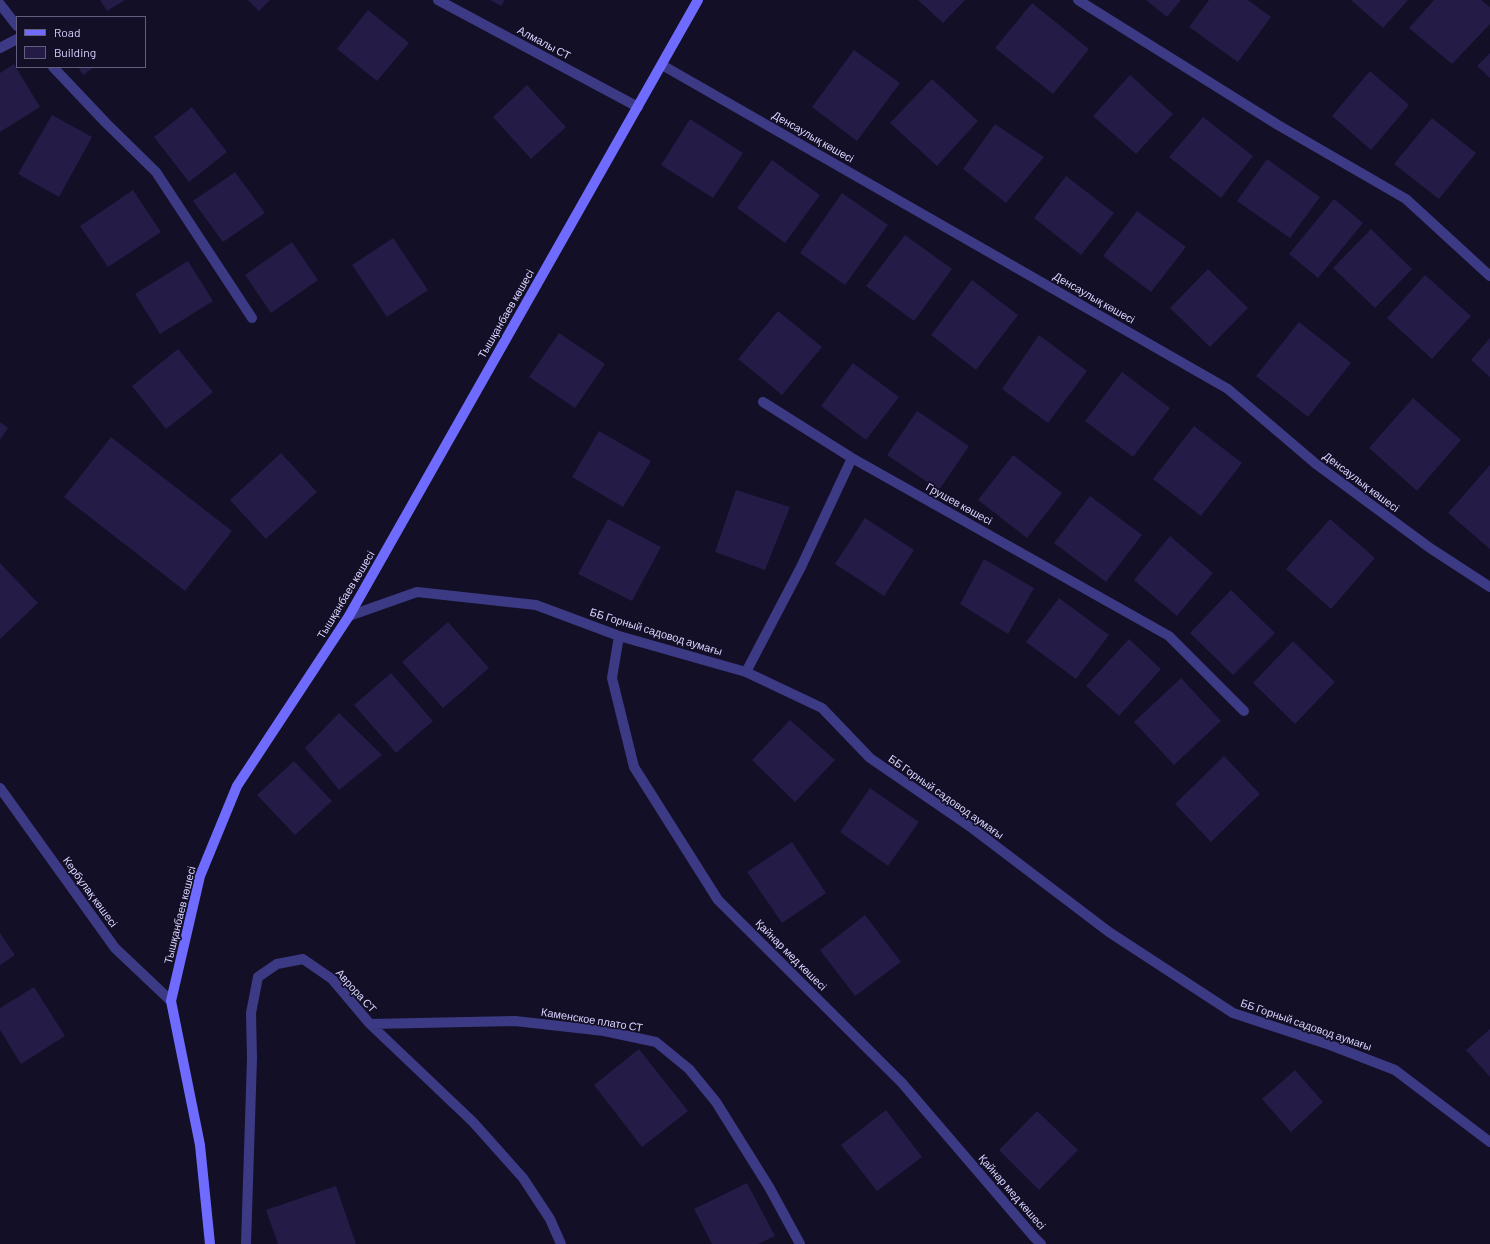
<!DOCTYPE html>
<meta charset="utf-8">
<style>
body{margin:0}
#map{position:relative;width:1490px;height:1244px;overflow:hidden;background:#130f26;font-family:Barlow,sans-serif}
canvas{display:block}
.legend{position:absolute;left:16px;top:16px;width:130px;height:52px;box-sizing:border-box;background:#130f26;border:1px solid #625e7d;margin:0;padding:5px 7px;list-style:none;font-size:12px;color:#d9d4ff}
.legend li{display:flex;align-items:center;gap:8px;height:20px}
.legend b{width:20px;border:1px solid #625e7d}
</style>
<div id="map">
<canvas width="1490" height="1244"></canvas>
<ul class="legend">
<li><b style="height:5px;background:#6f6bff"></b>Road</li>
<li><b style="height:11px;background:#241b47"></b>Building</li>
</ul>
</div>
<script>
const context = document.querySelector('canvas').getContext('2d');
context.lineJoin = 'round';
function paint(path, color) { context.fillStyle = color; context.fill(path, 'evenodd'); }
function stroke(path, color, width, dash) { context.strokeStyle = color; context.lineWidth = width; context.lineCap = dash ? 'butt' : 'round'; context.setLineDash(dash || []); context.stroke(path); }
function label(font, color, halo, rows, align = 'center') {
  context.font = font + ' Barlow,sans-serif'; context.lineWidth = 3.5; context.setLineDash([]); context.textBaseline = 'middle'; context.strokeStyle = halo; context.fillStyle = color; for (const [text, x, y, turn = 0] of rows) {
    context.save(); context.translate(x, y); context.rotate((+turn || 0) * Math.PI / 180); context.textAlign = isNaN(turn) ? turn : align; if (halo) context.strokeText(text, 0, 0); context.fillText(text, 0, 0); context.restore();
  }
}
const building = new Path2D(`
 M 100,0 L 125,0 L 107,11 Z
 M 248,0 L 270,0 L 259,11 Z
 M 490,0 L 505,0 L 501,6 Z
 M 918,0 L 965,0 L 943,23 Z
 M 1146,0 L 1181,0 L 1167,17 Z
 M 1209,0 L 1248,0 L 1271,17 L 1238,62 L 1189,27 Z
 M 1351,0 L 1408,0 L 1383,28 Z
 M 1434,0 L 1481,0 L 1490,7 L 1490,24 L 1452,64 L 1409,28 Z
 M 1032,3 L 1089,49 L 1053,94 L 995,48 Z
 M 368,10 L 409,43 L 377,81 L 337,49 Z
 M 854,50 L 900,83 L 857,141 L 812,107 Z
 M 1490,53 L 1490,78 L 1477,66 Z
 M 14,64 L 40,107 L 0,132 L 0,73 Z
 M 78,67 L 94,67 L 83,75 Z
 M 1370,71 L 1409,105 L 1371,150 L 1332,116 Z
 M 1130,75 L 1173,114 L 1136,154 L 1093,116 Z
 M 932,79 L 978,121 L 937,166 L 890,123 Z
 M 527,85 L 566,127 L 531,159 L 493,117 Z
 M 192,107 L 227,152 L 189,182 L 154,137 Z
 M 52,115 L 92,137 L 59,197 L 18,174 Z
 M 1203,117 L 1253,156 L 1221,198 L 1169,157 Z
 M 1432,118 L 1476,153 L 1439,199 L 1394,164 Z
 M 690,119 L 743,153 L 713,198 L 661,165 Z
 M 995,124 L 1044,157 L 1006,203 L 963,169 Z
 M 1267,159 L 1320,197 L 1290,238 L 1237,201 Z
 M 772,160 L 820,195 L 785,243 L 737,208 Z
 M 235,172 L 265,213 L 223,242 L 193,201 Z
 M 1066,176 L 1114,213 L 1081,255 L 1034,218 Z
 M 133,190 L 161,232 L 108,267 L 80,226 Z
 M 842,193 L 888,225 L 845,285 L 800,253 Z
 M 1334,199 L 1363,223 L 1318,278 L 1289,254 Z
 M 1137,211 L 1186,247 L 1151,292 L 1103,256 Z
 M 1371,229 L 1412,269 L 1375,308 L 1333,268 Z
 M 905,235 L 952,269 L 914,321 L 866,286 Z
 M 393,238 L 428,290 L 387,317 L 352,265 Z
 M 292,242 L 318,280 L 271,313 L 245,275 Z
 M 188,261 L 213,301 L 160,334 L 135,294 Z
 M 1208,269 L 1248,308 L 1210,347 L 1170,308 Z
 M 1425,275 L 1471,316 L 1432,359 L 1387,318 Z
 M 972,280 L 1018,315 L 976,370 L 931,335 Z
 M 778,311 L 822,347 L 782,395 L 738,359 Z
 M 1299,322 L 1351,363 L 1308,417 L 1256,376 Z
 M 559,333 L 605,364 L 575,408 L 529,377 Z
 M 1039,335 L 1087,371 L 1048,423 L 1002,389 Z
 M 1490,338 L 1490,377 L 1471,360 Z
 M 178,349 L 213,392 L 166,429 L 132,386 Z
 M 853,363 L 899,397 L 866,440 L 821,406 Z
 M 1122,372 L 1170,408 L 1133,457 L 1085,421 Z
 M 1413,398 L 1461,440 L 1417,491 L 1369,448 Z
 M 917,411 L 969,446 L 939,490 L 887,455 Z
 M 0,422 L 8,428 L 0,440 Z
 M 1194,426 L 1242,463 L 1201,516 L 1153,479 Z
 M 599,431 L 651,461 L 623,507 L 572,477 Z
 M 111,437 L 232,531 L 185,591 L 64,497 Z
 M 281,453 L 317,492 L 266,539 L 230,500 Z
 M 1013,455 L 1062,493 L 1027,538 L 978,500 Z
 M 1490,465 L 1490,549 L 1448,513 Z
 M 736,490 L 790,507 L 765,570 L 715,552 Z
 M 1090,496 L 1142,535 L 1106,582 L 1054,543 Z
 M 865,518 L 914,550 L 884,596 L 835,564 Z
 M 608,519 L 661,547 L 632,601 L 578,574 Z
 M 1330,519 L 1375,558 L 1331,609 L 1286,569 Z
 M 1170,536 L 1213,573 L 1177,616 L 1134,580 Z
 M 984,559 L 1034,588 L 1008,634 L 960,604 Z
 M 0,563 L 38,603 L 0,639 Z
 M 1231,590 L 1275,633 L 1233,675 L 1190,633 Z
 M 1059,598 L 1109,635 L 1076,679 L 1026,642 Z
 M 448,622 L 489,668 L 443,708 L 402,662 Z
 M 1129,639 L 1161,669 L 1119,716 L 1086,686 Z
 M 1293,641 L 1335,682 L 1295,724 L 1253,683 Z
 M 391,673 L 433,721 L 396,753 L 354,705 Z
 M 1181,678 L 1221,721 L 1174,765 L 1134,722 Z
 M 339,713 L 382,755 L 339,790 L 305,748 Z
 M 790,720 L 835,760 L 795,802 L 752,760 Z
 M 1224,756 L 1260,794 L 1211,842 L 1175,804 Z
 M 294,761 L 332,801 L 295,835 L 257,795 Z
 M 870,788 L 919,822 L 888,866 L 840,832 Z
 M 792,842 L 826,893 L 782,923 L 747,872 Z
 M 865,915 L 901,962 L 855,996 L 820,950 Z
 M 0,933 L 15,955 L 0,965 Z
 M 34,987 L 65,1036 L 21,1064 L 0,1030 L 0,1008 Z
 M 1490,1029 L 1490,1077 L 1466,1050 Z
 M 639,1049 L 688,1111 L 642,1147 L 594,1085 Z
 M 1295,1070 L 1323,1102 L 1291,1132 L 1262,1099 Z
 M 886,1110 L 922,1157 L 877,1191 L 841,1145 Z
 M 1037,1111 L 1078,1150 L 1039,1190 L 999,1150 Z
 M 747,1183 L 775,1236 L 758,1244 L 712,1244 L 694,1209 Z
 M 336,1186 L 356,1244 L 278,1244 L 266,1210 Z`);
const street = new Path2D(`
 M 438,0 L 638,107
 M 1078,0 L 1278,125 L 1406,199 L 1490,276
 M 0,4 L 17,26
 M 0,48 L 17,39
 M 662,65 L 1228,389 L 1316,464 L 1430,548 L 1490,587
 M 53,67 L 106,123 L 156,172 L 252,318
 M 763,402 L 852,458
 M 349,616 L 417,592 L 536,605 L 619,636 L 746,672 L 822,708 L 870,758 L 972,828 L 1109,932 L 1233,1013 L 1330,1045 L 1395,1070 L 1490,1142
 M 619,636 L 612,678 L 634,767 L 718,900 L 902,1083 L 1034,1237 L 1041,1244
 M 746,672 L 801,567 L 852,458 L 1169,636 L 1244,711
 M 0,788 L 115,948 L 171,1001
 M 370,1024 L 515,1021 L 604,1031 L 656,1042 L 689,1069 L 716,1102 L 769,1187 L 800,1244
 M 246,1244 L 252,1058 L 251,1013 L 258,977 L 277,964 L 303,959 L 332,979 L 370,1024 L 473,1122 L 523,1178 L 550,1219 L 561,1244`);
const secondary = new Path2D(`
 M 210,1244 L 200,1145 L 171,1001 L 200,876 L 237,786 L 349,616 L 698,0`);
const streetNames = [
 ["Алмалы СТ",544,43,28],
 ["Денсаулық көшесі",813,137,30],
 ["Денсаулық көшесі",1094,298,30],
 ["Тышқанбаев көшесі",506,314,-60],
 ["Денсаулық көшесі",1361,482,37],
 ["Грушев көшесі",959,504,29],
 ["Тышқанбаев көшесі",346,595,-59],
 ["ББ Горный садовод аумағы",656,632,17],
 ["ББ Горный садовод аумағы",946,797,35],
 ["Кербұлақ көшесі",90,892,54],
 ["Тышқанбаев көшесі",180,915,-76],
 ["Қайнар мед көшесі",791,955,45],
 ["Аврора СТ",356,991,48],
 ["Каменское плато СТ",592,1020,9],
 ["ББ Горный садовод аумағы",1306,1025,19],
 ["Қайнар мед көшесі",1012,1192,49]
];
paint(building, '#241b47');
stroke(street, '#3d3a85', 10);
stroke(secondary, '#6f6bff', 10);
label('11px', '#d9d4ff', '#130f26', streetNames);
</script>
